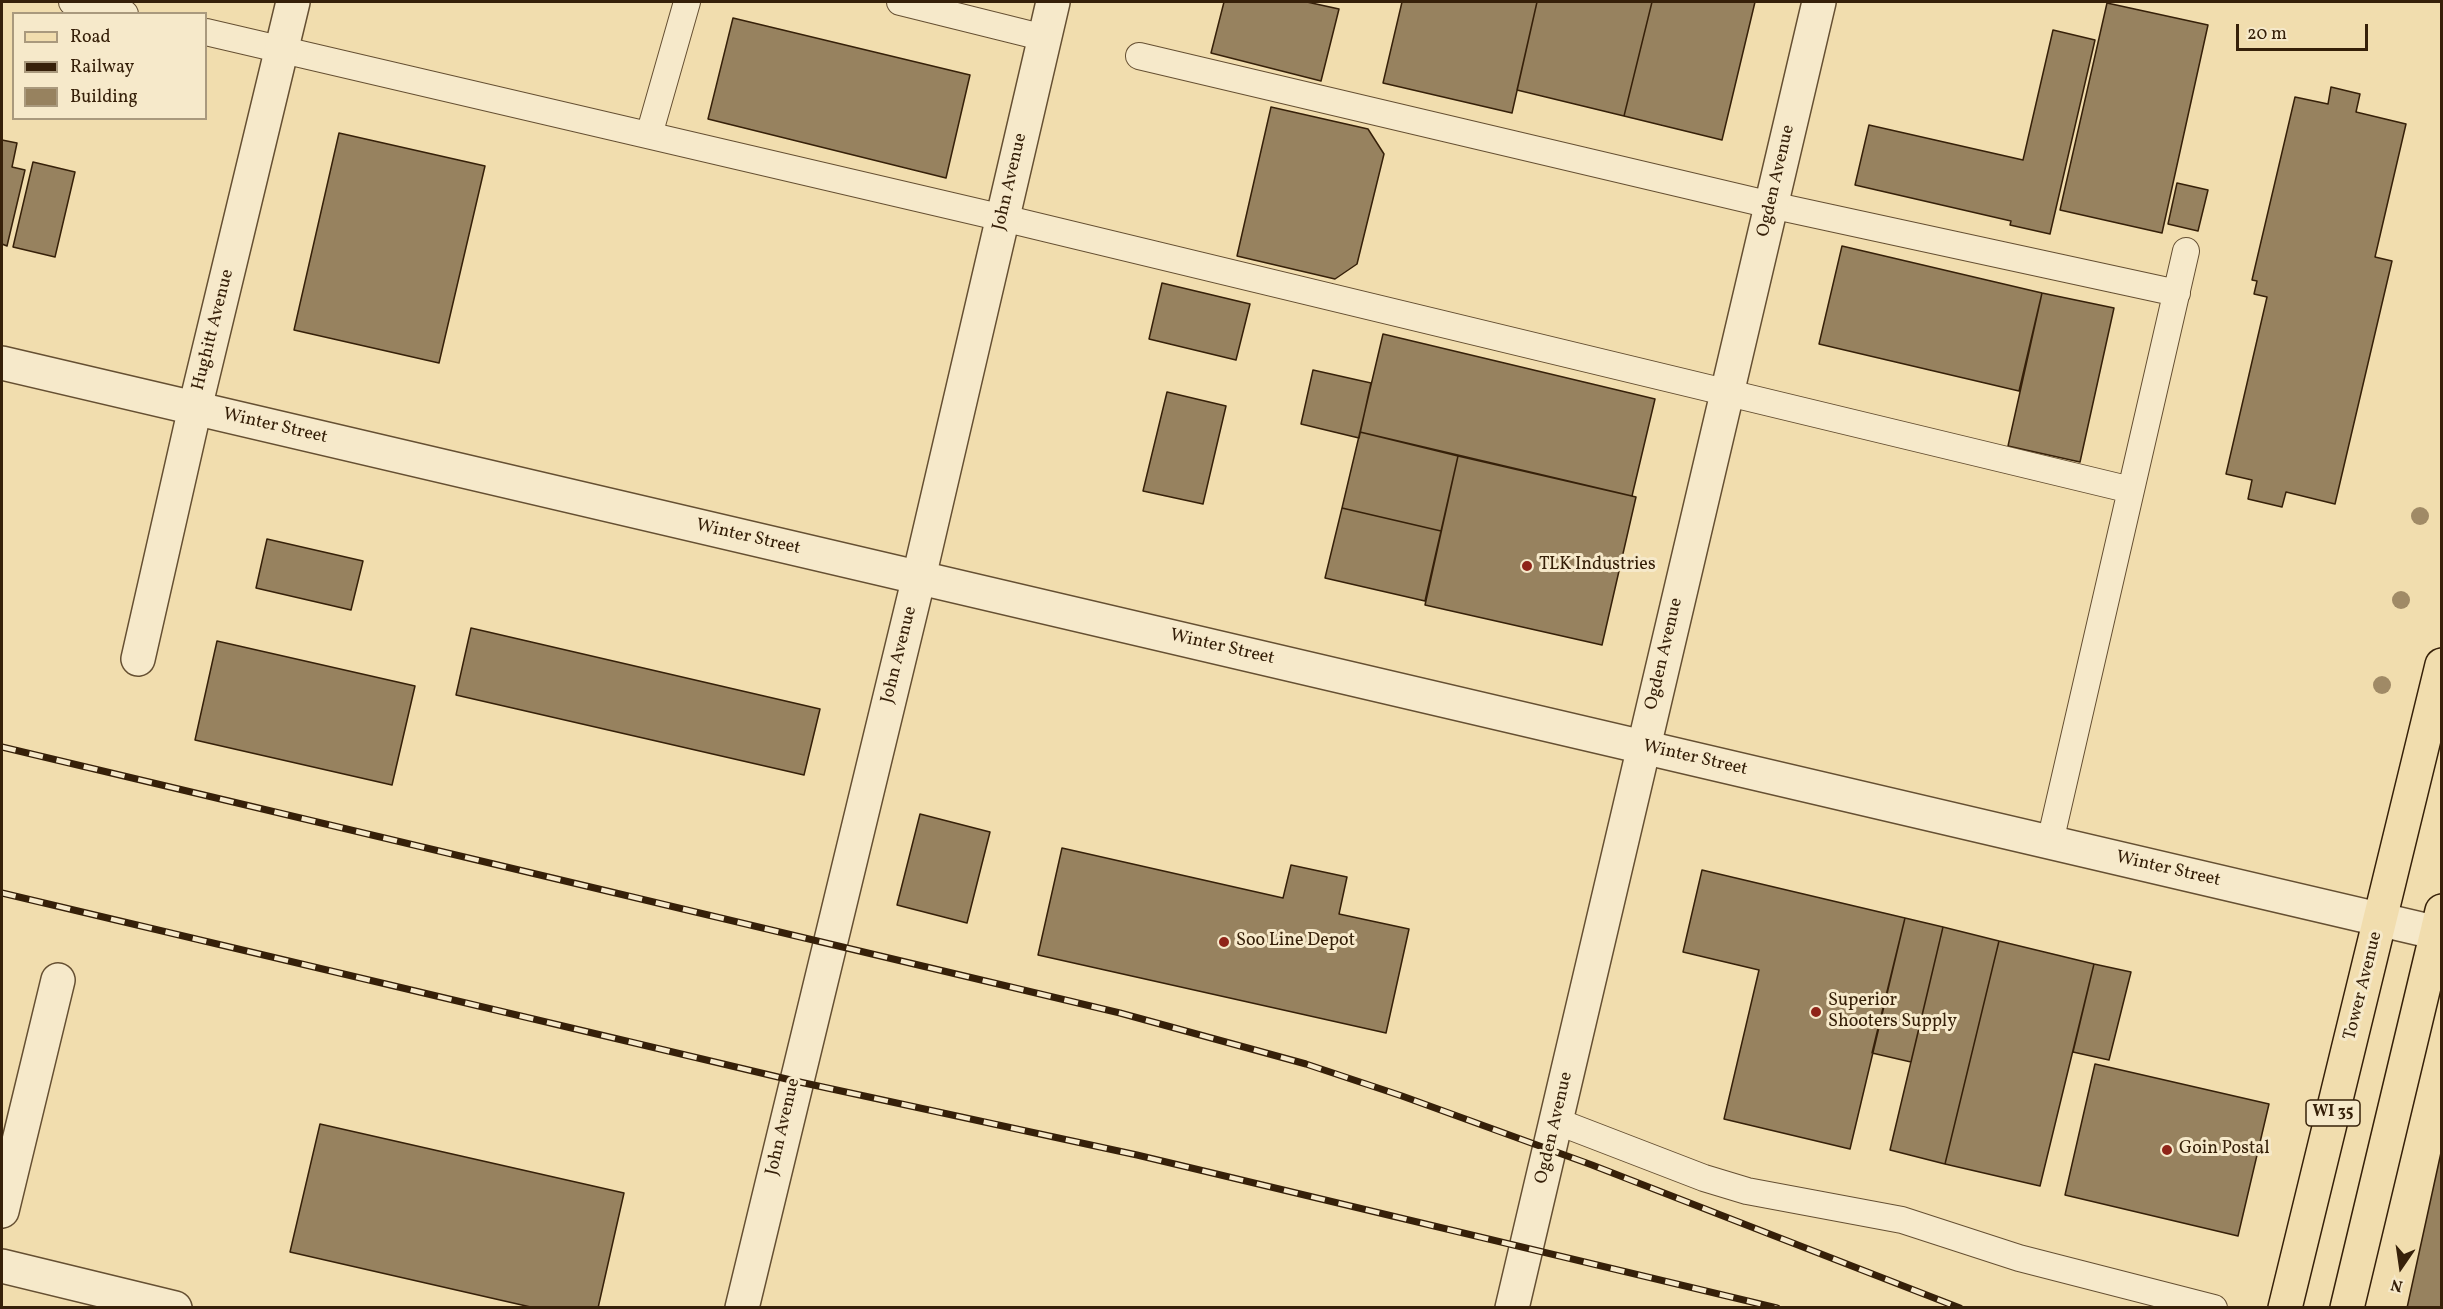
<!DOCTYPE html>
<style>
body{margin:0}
#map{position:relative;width:2443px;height:1309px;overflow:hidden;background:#f1ddae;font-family:Vollkorn,serif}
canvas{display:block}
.frame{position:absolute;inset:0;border:3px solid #362009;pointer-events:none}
.legend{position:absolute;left:12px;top:12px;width:195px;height:108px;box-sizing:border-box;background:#f6e9ca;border:2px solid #a9997d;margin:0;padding:8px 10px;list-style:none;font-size:18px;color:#362009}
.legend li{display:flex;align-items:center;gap:12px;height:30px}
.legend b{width:30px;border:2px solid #a9997d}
.north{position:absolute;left:2371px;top:1237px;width:60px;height:60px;-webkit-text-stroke:4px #f6e9ca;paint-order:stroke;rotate:193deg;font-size:16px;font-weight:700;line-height:24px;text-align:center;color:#362009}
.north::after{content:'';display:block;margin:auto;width:21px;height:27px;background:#362009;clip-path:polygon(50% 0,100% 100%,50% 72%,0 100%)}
.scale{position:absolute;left:2236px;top:24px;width:132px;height:27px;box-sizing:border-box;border:3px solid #362009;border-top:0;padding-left:8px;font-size:18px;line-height:21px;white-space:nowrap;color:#362009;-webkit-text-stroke:4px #f6e9ca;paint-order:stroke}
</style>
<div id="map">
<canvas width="2443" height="1309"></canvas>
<div class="frame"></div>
<ul class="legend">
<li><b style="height:8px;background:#f1ddae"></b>Road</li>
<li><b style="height:8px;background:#362009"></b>Railway</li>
<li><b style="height:16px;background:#97825f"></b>Building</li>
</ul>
<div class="north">N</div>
<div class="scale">20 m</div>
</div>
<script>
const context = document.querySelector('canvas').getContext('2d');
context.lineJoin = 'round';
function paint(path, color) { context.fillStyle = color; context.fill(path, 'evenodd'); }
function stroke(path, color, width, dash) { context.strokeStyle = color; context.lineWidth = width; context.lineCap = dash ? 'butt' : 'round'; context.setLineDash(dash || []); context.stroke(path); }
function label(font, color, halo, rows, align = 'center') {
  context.font = font + ' Vollkorn,serif'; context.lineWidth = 6; context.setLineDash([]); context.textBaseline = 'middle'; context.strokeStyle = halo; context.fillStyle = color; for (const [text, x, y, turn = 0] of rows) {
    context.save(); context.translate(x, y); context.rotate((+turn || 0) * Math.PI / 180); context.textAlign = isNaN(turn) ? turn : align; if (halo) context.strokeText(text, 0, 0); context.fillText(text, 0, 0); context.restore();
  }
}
const building = new Path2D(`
 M 1224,2 L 1307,2 L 1339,9 L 1321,81 L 1211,53 Z
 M 1402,2 L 1537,2 L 1512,113 L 1383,83 Z
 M 1537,2 L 1652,2 L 1624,116 L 1517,90 Z
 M 1652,2 L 1755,2 L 1722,140 L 1624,116 Z
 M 2107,3 L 2208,25 L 2162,233 L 2060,210 Z
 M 733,18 L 970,75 L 946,178 L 708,119 Z
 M 2053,30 L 2095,40 L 2050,234 L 2010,225 L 2011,221 L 1855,185 L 1869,125 L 2023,160 Z
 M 2331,87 L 2360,94 L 2356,112 L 2406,124 L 2375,257 L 2392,261 L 2335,504 L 2286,492 L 2282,507 L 2248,499 L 2252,480 L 2226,474 L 2267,297 L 2254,294 L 2257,281 L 2252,280 L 2295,97 L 2328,104 Z
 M 1271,107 L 1368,129 L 1384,154 L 1357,264 L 1335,279 L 1237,256 Z
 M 339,133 L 485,166 L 439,363 L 294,330 Z
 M 2,140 L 17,143 L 12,167 L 25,170 L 7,246 L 2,244 Z
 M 33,162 L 75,172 L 55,257 L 13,247 Z
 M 2177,183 L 2208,190 L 2198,231 L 2168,224 Z
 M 1842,246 L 2042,293 L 2019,391 L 1819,344 Z
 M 1162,283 L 1250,304 L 1236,360 L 1149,339 Z
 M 2042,293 L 2114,308 L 2080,462 L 2008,446 Z
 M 1383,334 L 1655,399 L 1632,496 L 1360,432 Z
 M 1313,370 L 1371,383 L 1359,438 L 1301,424 Z
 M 1167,392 L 1226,406 L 1203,504 L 1143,491 Z
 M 1360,432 L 1458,456 L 1441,531 L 1342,508 Z
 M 1458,456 L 1636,497 L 1602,645 L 1425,605 Z
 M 1342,508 L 1441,531 L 1425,601 L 1325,578 Z
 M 267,539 L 363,561 L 351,610 L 256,588 Z
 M 471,628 L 820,709 L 804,775 L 456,695 Z
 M 217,641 L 415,686 L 392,785 L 195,740 Z
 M 920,814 L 990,832 L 967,923 L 897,905 Z
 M 1062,848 L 1283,898 L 1291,865 L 1347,877 L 1339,914 L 1409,929 L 1386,1033 L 1038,955 Z
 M 1702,870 L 1905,918 L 1850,1149 L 1724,1119 L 1759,970 L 1683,952 Z
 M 1905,918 L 1943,927 L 1911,1062 L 1872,1053 Z
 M 1943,927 L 1999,941 L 1945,1164 L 1890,1150 Z
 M 1999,941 L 2094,964 L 2040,1186 L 1945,1164 Z
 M 2094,964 L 2131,972 L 2109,1060 L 2073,1052 Z
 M 2095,1064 L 2269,1104 L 2238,1236 L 2065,1195 Z
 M 320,1124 L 624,1193 L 598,1308 L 535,1308 L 290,1252 Z
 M 2442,1148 L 2442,1308 L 2407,1308 Z`);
const service = new Path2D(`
 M 72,2 L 125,14
 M 900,2 L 1045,38
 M 206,32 L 1003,218 L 2131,490
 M 1139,56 L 1771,205 L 2177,293
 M 649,135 L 687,2
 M 2050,842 L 2186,251
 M 1556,1121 L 1704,1178 L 1747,1191 L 1902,1220 L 2019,1258 L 2214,1308`);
const minor = new Path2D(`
 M 138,659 L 195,408 L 293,2
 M 2,1211 L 58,980
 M 2,1266 L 175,1308
 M 742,1308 L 919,577 L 1053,2
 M 1512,1308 L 1819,2`);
const tertiary = new Path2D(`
 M 2,363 L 2442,934`);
const primary = new Path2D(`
 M 2285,1308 L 2442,665
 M 2347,1308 L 2442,911`);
const rail = new Path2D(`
 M 2,747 L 1120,1013 L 1306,1064 L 1402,1096 L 1592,1165 L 1960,1308
 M 2,893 L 795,1081 L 1137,1155 L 1777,1308`);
const trees = [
 [2420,516],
 [2401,600],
 [2382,685]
];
const markers = [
 [1527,566,6,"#8f2418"],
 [1224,942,6,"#8f2418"],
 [1816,1012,6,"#8f2418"],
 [2167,1150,6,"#8f2418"]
];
const shields = [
 [2333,1113,54]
];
const shieldNames = [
 ["WI 35",2333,1113]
];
const streetNames = [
 ["Ogden Avenue",1777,181,-77],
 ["John Avenue",1011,182,-77],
 ["Hughitt Avenue",214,330,-76],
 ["Winter Street",275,427,13],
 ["Winter Street",748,538,13],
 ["Winter Street",1222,648,13],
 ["Ogden Avenue",1665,654,-77],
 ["John Avenue",900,655,-76],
 ["Winter Street",1695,759,13],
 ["Winter Street",2168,870,13],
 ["Tower Avenue",2364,986,-76],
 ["John Avenue",784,1127,-77],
 ["Ogden Avenue",1555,1128,-77]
];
const poiNames = [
 ["TLK Industries",1539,566],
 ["Soo Line Depot",1236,942],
 ["Superior",1828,1002],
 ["Shooters Supply",1828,1023],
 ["Goin Postal",2179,1150]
];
paint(building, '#97825f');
stroke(building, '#362009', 1.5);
stroke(service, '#654f32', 28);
stroke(minor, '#654f32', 36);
stroke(tertiary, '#654f32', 36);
stroke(primary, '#362009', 36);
stroke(service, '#f6e9ca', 26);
stroke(minor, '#f6e9ca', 33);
stroke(tertiary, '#f6e9ca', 33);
stroke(primary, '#f1ddae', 33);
stroke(rail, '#362009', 7);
stroke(rail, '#f6e9ca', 4.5, [14]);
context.fillStyle = '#a08a66';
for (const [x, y] of trees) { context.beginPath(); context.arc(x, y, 9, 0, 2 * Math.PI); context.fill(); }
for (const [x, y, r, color] of markers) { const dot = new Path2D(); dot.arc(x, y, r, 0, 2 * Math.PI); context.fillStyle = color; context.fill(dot); stroke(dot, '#f6e9ca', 2); }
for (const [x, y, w] of shields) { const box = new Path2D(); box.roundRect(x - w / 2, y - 13, w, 26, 4.5); context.fillStyle = '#f6e9ca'; context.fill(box); stroke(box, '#362009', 1.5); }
label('bold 16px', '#362009', null, shieldNames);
label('18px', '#362009', '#f6e9ca', streetNames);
label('18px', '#362009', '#f6e9ca', poiNames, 'left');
</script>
